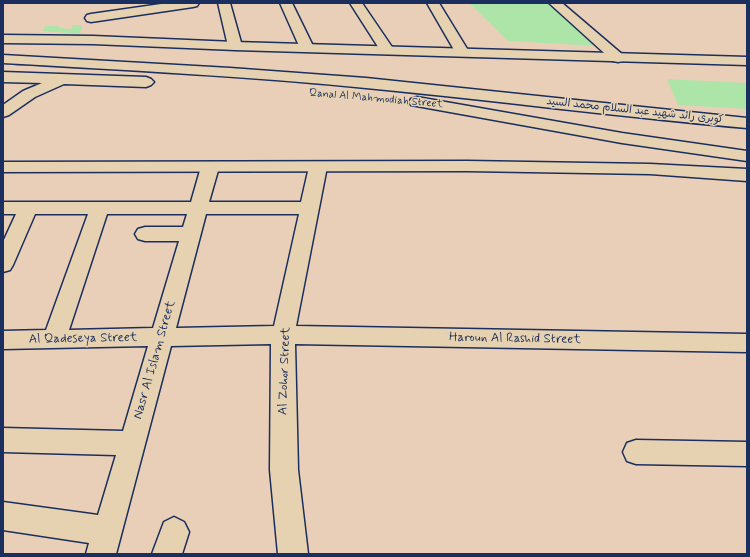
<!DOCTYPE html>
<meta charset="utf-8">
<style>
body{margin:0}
#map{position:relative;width:750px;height:557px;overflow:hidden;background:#eacfb8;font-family:Mynerve,sans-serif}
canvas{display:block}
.frame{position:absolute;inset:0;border:4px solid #1b2f5e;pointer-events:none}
</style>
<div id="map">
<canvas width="750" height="557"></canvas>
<div class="frame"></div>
</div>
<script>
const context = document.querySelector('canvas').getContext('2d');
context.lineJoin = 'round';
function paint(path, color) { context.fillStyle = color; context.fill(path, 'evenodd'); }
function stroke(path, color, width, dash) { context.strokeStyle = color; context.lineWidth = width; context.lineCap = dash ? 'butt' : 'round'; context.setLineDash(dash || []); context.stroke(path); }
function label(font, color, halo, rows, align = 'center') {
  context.font = font + ' Mynerve,"Playpen Sans Arabic",sans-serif'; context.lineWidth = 3; context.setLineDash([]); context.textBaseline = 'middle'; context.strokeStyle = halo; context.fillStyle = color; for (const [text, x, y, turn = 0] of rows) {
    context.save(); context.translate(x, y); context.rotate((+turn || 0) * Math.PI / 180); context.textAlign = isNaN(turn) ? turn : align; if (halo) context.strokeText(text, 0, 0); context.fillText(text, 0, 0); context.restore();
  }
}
const green = new Path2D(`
 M 469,3 L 547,3 L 599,46 L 508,41 Z
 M 73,25 L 82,25 L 80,34 L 43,31 L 45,26 L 59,26 L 59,28 L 71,29 Z
 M 667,79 L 747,83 L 747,109 L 678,105 Z`);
const minor = new Path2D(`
 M 168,3 L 199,3 L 197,6 L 193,7 L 91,22 L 87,21 L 85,18 L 87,15 L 91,14 Z
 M 218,3 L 230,3 L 242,46 L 240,49 L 230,49 L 228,46 Z
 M 280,3 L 292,3 L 314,48 L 312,51 L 302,51 L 300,48 Z
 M 350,3 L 362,3 L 394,50 L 392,53 L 382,53 Z
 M 427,3 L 439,3 L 469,52 L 467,55 L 457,55 Z
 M 549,3 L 562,3 L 623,55 L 625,58 L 623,61 L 618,62 L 613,61 Z
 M 210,162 L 216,163 L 219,167 L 209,202 L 301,202 L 309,167 L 312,163 L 318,162 L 324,163 L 327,167 L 296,326 L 747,334 L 747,352 L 295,344 L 298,470 L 308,554 L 278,554 L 270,470 L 271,344 L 171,346 L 116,554 L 86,554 L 89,543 L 3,530 L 3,502 L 98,515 L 116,455 L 3,452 L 3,428 L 123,431 L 148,346 L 3,349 L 3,331 L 46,330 L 88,214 L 35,214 L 13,265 L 10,270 L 3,272 L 3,242 L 16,214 L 3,214 L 3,202 L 191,202 L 201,167 L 204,163 ZM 107,214 L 187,214 L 183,227 L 145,227 L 138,229 L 135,234 L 138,239 L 145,241 L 179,241 L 153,328 L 69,330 ZM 206,214 L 299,214 L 274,326 L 176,328 Z
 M 636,440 L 747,442 L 747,466 L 636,464 L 627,461 L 623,452 L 627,443 Z
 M 174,517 L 184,522 L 189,532 L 182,554 L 152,554 L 164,522 Z`);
const tertiary = new Path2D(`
 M 467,161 L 650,164 L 747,169 L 747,181 L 650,174 L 467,171 L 3,172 L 3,162 Z`);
const secondary = new Path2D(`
 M 3,35 L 93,36 L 235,42 L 747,57 L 747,65 L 235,50 L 93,44 L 3,43 Z
 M 3,55 L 230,68 L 366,78 L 747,118 L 747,128 C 620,117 493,100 366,88 C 245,76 124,70 3,63 Z
 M 3,72 L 146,77 L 151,79 L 154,82 L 151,85 L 146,87 L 64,84 L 35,97 L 9,115 L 3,117 L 3,105 L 23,91 L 42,83 L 3,82 Z
 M 417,97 L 622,133 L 747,151 L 747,161 L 622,143 L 411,105 L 409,102 L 411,99 Z`);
const farStreetnames = [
 ["Qanal Al Mahmodiah Street",376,99,5],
 ["كوبرى رائد شهيد عبد السلام محمد السيد",635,111,6]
];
const streetNames = [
 ["Al Qadeseya Street",83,339,-1],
 ["Haroun Al Rashid Street",515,339,1],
 ["Nasr Al Islam Street",155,360,-74],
 ["Al Zohor Street",285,371,-88]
];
paint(green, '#ade5a8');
stroke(minor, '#1b2f5e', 3);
stroke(tertiary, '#1b2f5e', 3);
stroke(secondary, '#1b2f5e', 3);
paint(minor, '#e6d2b1');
paint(tertiary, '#e6d2b1');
paint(secondary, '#e6d2b1');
label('11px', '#1b2f5e', '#e6d2b1', farStreetnames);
label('13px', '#1b2f5e', '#e6d2b1', streetNames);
</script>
